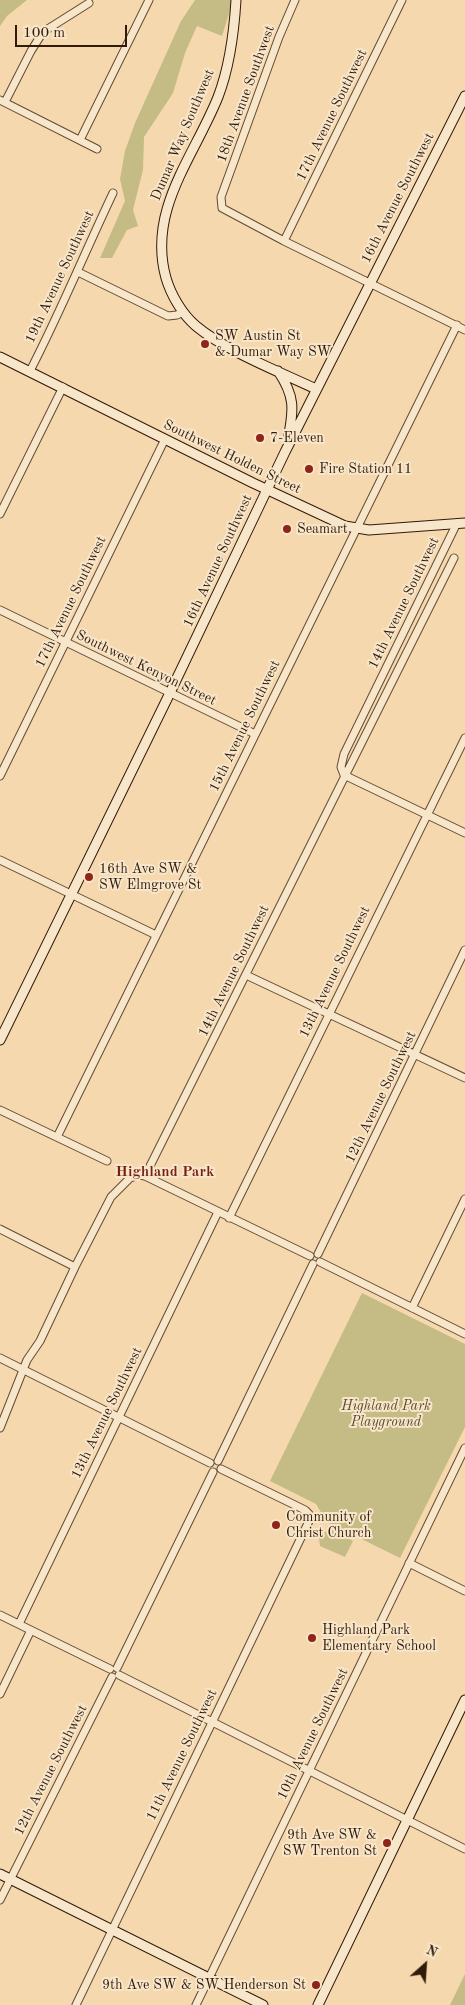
<!DOCTYPE html>
<style>
body{margin:0}
#map{position:relative;width:465px;height:2005px;overflow:hidden;background:#f5d8ad;font-family:"Old Standard TT",serif}
canvas{display:block}
.north{position:absolute;left:400px;top:1940px;width:50px;height:50px;-webkit-text-stroke:4px #f8e6ca;paint-order:stroke;rotate:26deg;font-size:14px;font-weight:700;line-height:20px;text-align:center;color:#311a0a}
.north::after{content:'';display:block;margin:auto;width:18px;height:22px;background:#311a0a;clip-path:polygon(50% 0,100% 100%,50% 72%,0 100%)}
.scale{position:absolute;left:15px;top:25px;width:112px;height:22px;box-sizing:border-box;border:2px solid #311a0a;border-top:0;padding-left:6px;font-size:15px;line-height:18px;white-space:nowrap;color:#311a0a;-webkit-text-stroke:4px #f8e6ca;paint-order:stroke}
</style>
<div id="map">
<canvas width="465" height="2005"></canvas>
<div class="north">N</div>
<div class="scale">100 m</div>
</div>
<script>
const context = document.querySelector('canvas').getContext('2d');
context.lineJoin = 'round';
function paint(path, color) { context.fillStyle = color; context.fill(path, 'evenodd'); }
function stroke(path, color, width, dash) { context.strokeStyle = color; context.lineWidth = width; context.lineCap = dash ? 'butt' : 'round'; context.setLineDash(dash || []); context.stroke(path); }
function label(font, color, halo, rows, align = 'center') {
  context.font = font + ' "Old Standard TT",serif'; context.lineWidth = 4; context.setLineDash([]); context.textBaseline = 'middle'; context.strokeStyle = halo; context.fillStyle = color; for (const [text, x, y, turn = 0] of rows) {
    context.save(); context.translate(x, y); context.rotate((+turn || 0) * Math.PI / 180); context.textAlign = isNaN(turn) ? turn : align; if (halo) context.strokeText(text, 0, 0); context.fillText(text, 0, 0); context.restore();
  }
}
const green = new Path2D(`
 M 0,0 L 27,0 L 7,16 L 0,26 Z
 M 195,0 L 231,0 L 231,7 L 222,36 L 197,26 L 185,53 L 173,93 L 144,137 L 143,170 L 133,210 L 138,226 L 127,230 L 112,258 L 100,258 L 125,201 L 120,179 L 125,151 L 135,123 L 181,21 Z
 M 362,1293 L 465,1344 L 465,1427 L 400,1558 L 321,1519 L 322,1514 L 316,1504 L 270,1481 Z
 M 333,1530 L 353,1541 L 345,1557 L 320,1546 L 319,1538 L 322,1533 Z
 M 465,1974 L 465,2005 L 450,2005 Z`);
const street = new Path2D(`
 M 295,0 L 279,37 L 221,197 L 222,208 L 284,241 L 465,330
 M 0,100 L 97,149
 M 5,102 L 31,51 L 43,32 L 89,3
 M 80,140 L 149,0
 M 284,241 L 402,0
 M 78,272 L 168,316 L 177,315 L 183,312
 M 30,371 C 60,313 85,252 113,193
 M 0,514 L 63,387
 M 0,610 L 255,734
 M 344,775 L 341,767 L 344,754 L 457,523
 M 344,775 L 465,833
 M 0,776 L 165,439
 M 0,860 L 156,935
 M 246,975 L 465,1078
 M 0,1110 L 107,1161
 M 57,1137 L 457,325
 M 145,1176 L 454,558
 M 229,1218 L 465,738
 M 0,1229 L 75,1267
 M 318,1254 L 465,950
 M 320,1262 L 465,1334
 M 412,1308 L 465,1199
 M 0,1358 L 210,1463
 M 0,1428 L 27,1360 L 40,1341 L 75,1267 L 111,1197 L 130,1178 L 139,1175 L 145,1176 L 310,1256
 M 218,1461 L 313,1264
 M 409,1563 L 465,1591
 M 0,1615 L 110,1669
 M 19,1624 L 218,1212
 M 117,1668 L 213,1472
 M 119,1675 L 465,1849
 M 0,1694 L 31,1630
 M 0,1900 L 112,1677
 M 76,2005 L 310,1519 L 309,1514 L 305,1510 L 221,1469
 M 196,2005 L 465,1448`);
const secondary = new Path2D(`
 M 236,0 C 234,33 230,66 218,97 C 194,157 147,210 166,278 C 171,295 182,314 196,326 C 226,351 280,372 316,389
 M 0,357 L 253,483 L 345,526 L 369,530 L 465,523
 M 278,371 C 295,396 294,409 288,439
 M 0,1040 L 167,699 L 285,452 L 465,96
 M 0,1874 L 263,2005
 M 318,2005 L 465,1700`);
const markers = [
 [205,344,5,"#8f2418"],
 [260,438,5,"#8f2418"],
 [309,469,5,"#8f2418"],
 [287,529,5,"#8f2418"],
 [89,877,5,"#8f2418"],
 [276,1525,5,"#8f2418"],
 [312,1638,5,"#8f2418"],
 [387,1843,5,"#8f2418"],
 [316,1985,5,"#8f2418"]
];
const streetNames = [
 ["18th Avenue Southwest",246,94,-70],
 ["17th Avenue Southwest",332,115,-64],
 ["Dumar Way Southwest",183,135,-67],
 ["16th Avenue Southwest",398,198,-63],
 ["19th Avenue Southwest",60,277,-65],
 ["Southwest Holden Street",232,457,26],
 ["16th Avenue Southwest",218,561,-65],
 ["17th Avenue Southwest",71,602,-64],
 ["14th Avenue Southwest",404,603,-64],
 ["Southwest Kenyon Street",146,668,26],
 ["15th Avenue Southwest",245,726,-64],
 ["14th Avenue Southwest",234,971,-64],
 ["13th Avenue Southwest",335,972,-64],
 ["12th Avenue Southwest",381,1097,-64],
 ["13th Avenue Southwest",107,1413,-64],
 ["10th Avenue Southwest",313,1734,-64],
 ["11th Avenue Southwest",182,1755,-64],
 ["12th Avenue Southwest",51,1770,-63]
];
const poiNames = [
 ["SW Austin St",215,336],
 ["& Dumar Way SW",215,352],
 ["7-Eleven",270,438],
 ["Fire Station 11",319,469],
 ["Seamart",297,529],
 ["16th Ave SW &",99,869],
 ["SW Elmgrove St",99,885],
 ["Community of",286,1517],
 ["Christ Church",286,1533],
 ["Highland Park",322,1630],
 ["Elementary School",322,1646],
 ["9th Ave SW &",377,1835,"right"],
 ["SW Trenton St",377,1851,"right"],
 ["9th Ave SW & SW Henderson St",306,1985,"right"]
];
const parkNames = [
 ["Highland Park",386,1406],
 ["Playground",386,1422]
];
const neighbourhoodNames = [
 ["Highland Park",165,1172]
];
paint(green, '#c4bc84');
stroke(street, '#624a33', 9);
stroke(secondary, '#311a0a', 11);
stroke(street, '#f8e6ca', 7);
stroke(secondary, '#f8e6ca', 9);
for (const [x, y, r, color] of markers) { const dot = new Path2D(); dot.arc(x, y, r, 0, 2 * Math.PI); context.fillStyle = color; context.fill(dot); stroke(dot, '#f8e6ca', 2); }
label('14px', '#311a0a', '#f8e6ca', streetNames);
label('14px', '#311a0a', '#f8e6ca', poiNames, 'left');
label('italic 14px', '#5d4b2f', '#f8e6ca', parkNames);
label('bold 15px', '#7a1f14', '#f8e6ca', neighbourhoodNames);
</script>
